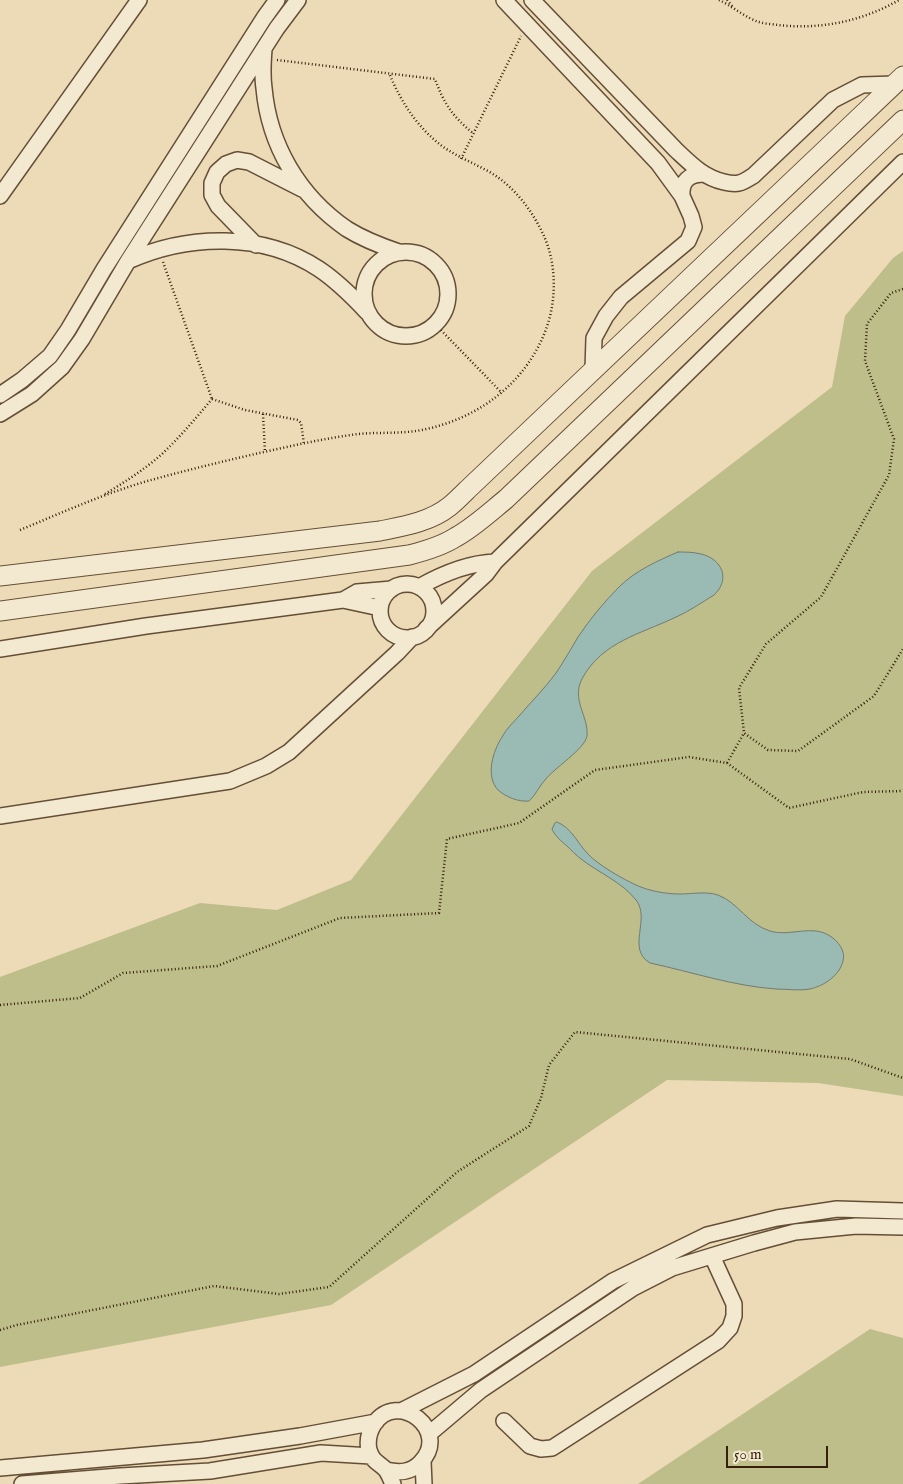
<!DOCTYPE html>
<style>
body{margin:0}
#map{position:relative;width:903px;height:1484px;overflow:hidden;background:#eddbb7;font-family:"IM FELL English",serif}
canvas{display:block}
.scale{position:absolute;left:726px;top:1446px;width:102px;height:22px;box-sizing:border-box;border:2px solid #36200b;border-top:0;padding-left:6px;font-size:15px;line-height:18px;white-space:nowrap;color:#36200b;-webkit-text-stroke:4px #f3e8d0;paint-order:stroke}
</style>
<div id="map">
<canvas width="903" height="1484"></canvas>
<div class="scale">50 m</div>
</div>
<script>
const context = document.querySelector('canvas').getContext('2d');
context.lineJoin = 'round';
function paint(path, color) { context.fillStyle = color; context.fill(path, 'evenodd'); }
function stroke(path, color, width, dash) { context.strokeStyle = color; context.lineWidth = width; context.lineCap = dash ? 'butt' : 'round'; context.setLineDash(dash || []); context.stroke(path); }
const green = new Path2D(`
 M 903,251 L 903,1096 L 818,1083 L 667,1080 L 331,1305 L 0,1367 L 0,977 L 200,903 L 277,910 L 351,880 L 592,571 L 832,387 L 845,316 L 893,258 Z
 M 870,1329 L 903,1338 L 903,1484 L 638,1484 Z`);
const water = new Path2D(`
 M 678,552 C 686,552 693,552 701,554 C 722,559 731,579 714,595 C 701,603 688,612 674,618 C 640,634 603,642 583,677 C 570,699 589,716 587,736 C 585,749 554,768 545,780 C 539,786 536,795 529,801 C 518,802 506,797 498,790 C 485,776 493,751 502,737 C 506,729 513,723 519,716 C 531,702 545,688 556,673 C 564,661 571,649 578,637 C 590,619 604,602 619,587 C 635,571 657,561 678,552 Z
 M 557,822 C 572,828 578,844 588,854 C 598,865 623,879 636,885 C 649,891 666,894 680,894 C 692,894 706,891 718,895 C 739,903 747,924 770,931 C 790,937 812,924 830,936 C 838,941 846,951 843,961 C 840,975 824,986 810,989 C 800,991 787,989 776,989 C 733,986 692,972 650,963 C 626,949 651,919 636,900 C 622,882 599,873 581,859 C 576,855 571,850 567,846 C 561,841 555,836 552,829 L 555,823 Z`);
const path = new Path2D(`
 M 719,0 C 732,6 746,18 759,22 C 765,24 772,24 778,25 C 820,30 863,21 899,0
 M 727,0 L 733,7
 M 277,60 L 435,79 C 444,104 453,117 474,134
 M 461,159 L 521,36
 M 163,262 L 212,399
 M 903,289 L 891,293 L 867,324 L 865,361 L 894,439 L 889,475 L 821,597 L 766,644 L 739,688 L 744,733 L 768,750 L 798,751 L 874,696 L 903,649
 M 436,325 L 502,393
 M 212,399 L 245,410 L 298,420 L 301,423 L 304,444
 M 263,414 L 265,452
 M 105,494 C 125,482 145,469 162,454 C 180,437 196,418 212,399
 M 20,530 C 61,513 101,495 144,482 C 183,471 224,461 264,452 C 295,445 327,438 358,434 C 379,432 401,434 422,430 C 477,419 524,385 545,332 C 557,302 557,263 543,234 C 531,208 511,183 486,170 C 471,162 456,156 442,146 C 417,127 401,102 389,73
 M 727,763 L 744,733
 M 0,1005 L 80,998 L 123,973 L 217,966 L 340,918 L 439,913 L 447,839 L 519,823 L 595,770 L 689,757 L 727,763 L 789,808 L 863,792 L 903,791
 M 0,1330 L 17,1325 L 214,1286 L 279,1294 L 329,1287 L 457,1172 L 529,1126 L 541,1098 L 549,1065 L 575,1032 L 850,1059 L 903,1078`);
const minor = new Path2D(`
 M 504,0 L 658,163 L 682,196 L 691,216 L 694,227 L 688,241 L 621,297 L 606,316 L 594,338 L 593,370
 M 532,0 L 676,150 C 691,164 703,177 724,182 C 728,183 735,184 739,183 C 744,182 749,178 753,176 L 833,100 L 862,85 L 895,84
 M 264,49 C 263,62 262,75 264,88 C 269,145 299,196 347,229 C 363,239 381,246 399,252
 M 0,196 L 139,0
 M 682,196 C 681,181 689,174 704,174
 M 256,245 L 218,206 L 212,195 L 212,183 L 217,172 L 226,164 L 237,160 L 249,162 L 302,189
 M364 294a42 42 0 1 1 84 0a42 42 0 1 1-84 0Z
 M 128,261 C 188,234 263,232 319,269 C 337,281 352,296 367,312
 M 0,395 L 22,380 L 50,356 L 68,330 L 104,269 L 264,18 L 277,0
 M 0,414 L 32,394 L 62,367 L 82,339 L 128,261 L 277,28 L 298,0
 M380 611a27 27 0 1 1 54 0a27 27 0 1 1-54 0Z
 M 419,587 C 442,574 468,563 495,562
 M 343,600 L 380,608
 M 426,629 L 486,574 L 495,562 L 903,162
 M 0,649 L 146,626 L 343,600 L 357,592 L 392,589
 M 0,816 L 230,781 L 266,766 L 289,752 L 397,653 L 412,637
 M 401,1411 L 474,1374 L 613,1281 L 707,1235 L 777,1218 L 837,1209 L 903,1211
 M 504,1421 L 530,1446 L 541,1449 L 552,1448 L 718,1341 L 730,1328 L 734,1316 L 734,1304 L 712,1256
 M 429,1434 L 481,1390 L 633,1288 L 672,1268 L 754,1243 L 795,1232 L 856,1226 L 903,1227
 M 423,1461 L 424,1484
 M 0,1468 L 203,1450 L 300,1436 L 376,1422
 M 386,1470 C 399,1473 411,1473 421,1462 C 451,1431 398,1389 374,1424 C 369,1432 367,1441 369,1450 C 373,1463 379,1462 386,1470 C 389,1474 391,1480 393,1484
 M 22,1484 L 120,1476 L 210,1471 L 321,1453 L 371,1456`);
const tertiary = new Path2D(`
 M 0,576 L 380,531 C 405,526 430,522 450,506 C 456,501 462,495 467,490 L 903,76
 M 0,611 L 409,555 C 425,551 442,546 456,537 C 474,527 490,512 506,499 L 903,120`);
paint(green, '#bebe8a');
paint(water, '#9abab4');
stroke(water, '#727c70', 1);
stroke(minor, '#644f36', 18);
stroke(tertiary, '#644f36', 21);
stroke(path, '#36200b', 2.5, [1, 2.5]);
stroke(minor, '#f3e8d0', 15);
stroke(tertiary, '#f3e8d0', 19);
</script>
